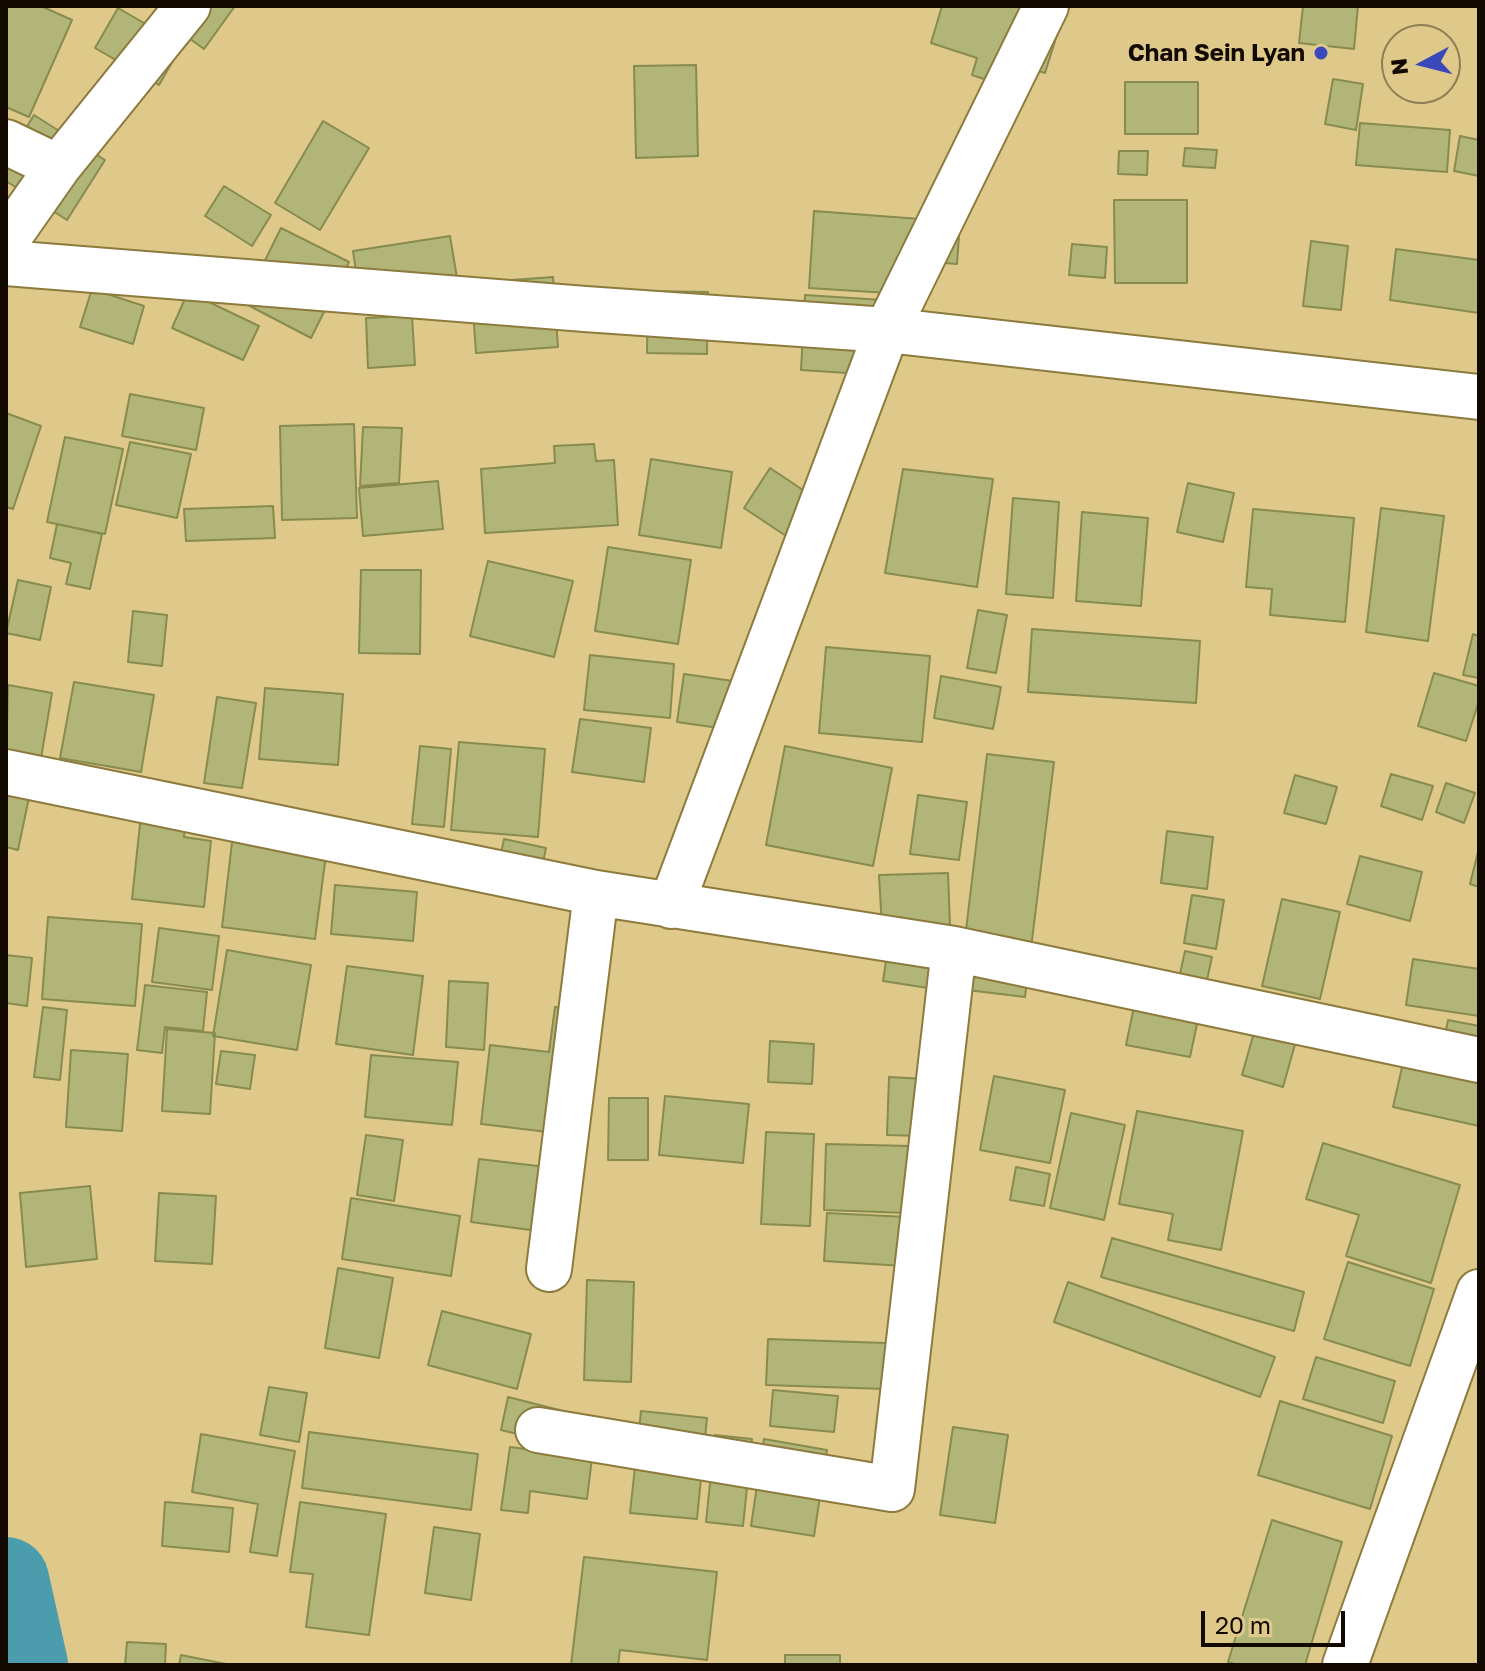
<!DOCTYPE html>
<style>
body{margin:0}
#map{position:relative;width:1485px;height:1671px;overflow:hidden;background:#dec98b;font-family:"Golos Text",sans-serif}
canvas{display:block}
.frame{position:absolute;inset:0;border:8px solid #120a00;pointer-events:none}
.north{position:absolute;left:1381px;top:24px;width:80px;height:80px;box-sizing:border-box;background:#dec98b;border:2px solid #8c7d53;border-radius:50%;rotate:263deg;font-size:22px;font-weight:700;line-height:32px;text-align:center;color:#120a00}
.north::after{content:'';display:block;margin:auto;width:28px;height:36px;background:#3a48bb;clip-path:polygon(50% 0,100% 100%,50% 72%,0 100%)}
.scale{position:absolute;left:1201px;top:1611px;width:144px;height:36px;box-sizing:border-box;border:4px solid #120a00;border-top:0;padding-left:10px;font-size:24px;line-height:28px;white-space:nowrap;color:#120a00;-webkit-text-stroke:6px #dec98b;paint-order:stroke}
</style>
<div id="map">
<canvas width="1485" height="1671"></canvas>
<div class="frame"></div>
<div class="north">N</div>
<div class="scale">20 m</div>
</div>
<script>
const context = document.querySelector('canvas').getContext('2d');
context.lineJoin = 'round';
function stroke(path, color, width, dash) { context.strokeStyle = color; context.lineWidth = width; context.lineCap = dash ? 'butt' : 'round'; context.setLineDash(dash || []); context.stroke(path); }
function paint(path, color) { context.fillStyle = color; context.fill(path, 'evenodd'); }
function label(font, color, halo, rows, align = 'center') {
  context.font = font + ' "Golos Text",sans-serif'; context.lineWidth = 6; context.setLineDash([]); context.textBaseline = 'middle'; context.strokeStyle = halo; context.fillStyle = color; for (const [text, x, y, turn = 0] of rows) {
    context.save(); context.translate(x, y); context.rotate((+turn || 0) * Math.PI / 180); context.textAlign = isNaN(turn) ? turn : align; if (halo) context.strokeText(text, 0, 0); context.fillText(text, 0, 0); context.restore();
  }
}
const river = new Path2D(`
 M 6,1580 L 25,1665`);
const building = new Path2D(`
 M 6,6 L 41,6 L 72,20 L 29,117 L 6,107 Z
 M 169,6 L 235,6 L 204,49 L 160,17 Z
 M 942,6 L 1066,6 L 1045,73 L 1012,63 L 1005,86 L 972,75 L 977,58 L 931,43 Z
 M 1303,6 L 1358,6 L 1354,49 L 1299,43 Z
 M 118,8 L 182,45 L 159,85 L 95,48 Z
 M 696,65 L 698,156 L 636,158 L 634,66 Z
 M 1333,79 L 1363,84 L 1356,130 L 1325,124 Z
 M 1125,82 L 1198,82 L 1198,134 L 1125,134 Z
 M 34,115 L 105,160 L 67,220 L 6,181 L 6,123 L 23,133 Z
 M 323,121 L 369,148 L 320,230 L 275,203 Z
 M 1360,123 L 1450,130 L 1447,172 L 1356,165 Z
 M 1460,136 L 1479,140 L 1479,176 L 1454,171 Z
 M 1185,148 L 1217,150 L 1215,168 L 1183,166 Z
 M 1119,151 L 1148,151 L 1147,175 L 1118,174 Z
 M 224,186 L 271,215 L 252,246 L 205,216 Z
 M 1114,200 L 1187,200 L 1187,283 L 1115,283 Z
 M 814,211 L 960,222 L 957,264 L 906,260 L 904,294 L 809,288 Z
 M 281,228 L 349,262 L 311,338 L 244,303 Z
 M 450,236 L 459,290 L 361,305 L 353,251 Z
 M 1311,241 L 1348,246 L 1341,310 L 1303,306 Z
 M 1072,244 L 1107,247 L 1105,278 L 1069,275 Z
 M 1396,249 L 1479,260 L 1479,313 L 1390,300 Z
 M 553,277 L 558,347 L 476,353 L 471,283 Z
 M 92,289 L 144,306 L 133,344 L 80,327 Z
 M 648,291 L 708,292 L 707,354 L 647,353 Z
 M 188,292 L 259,326 L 243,360 L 172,328 Z
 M 805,295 L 898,301 L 893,376 L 801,370 Z
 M 412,316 L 415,365 L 368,368 L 366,318 Z
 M 130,394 L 204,408 L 196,450 L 122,436 Z
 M 6,413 L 41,426 L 13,509 L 6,507 Z
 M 354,424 L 357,518 L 282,520 L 280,426 Z
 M 363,427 L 402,428 L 399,483 L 360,486 Z
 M 65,437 L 123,449 L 105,534 L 47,522 Z
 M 130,442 L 191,454 L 177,518 L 116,505 Z
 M 594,444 L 596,461 L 614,460 L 618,525 L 485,533 L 481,469 L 555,463 L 554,446 Z
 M 651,459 L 732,472 L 721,548 L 639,535 Z
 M 770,468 L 821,502 L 795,542 L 744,508 Z
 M 903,469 L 993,479 L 977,587 L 885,573 Z
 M 438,481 L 443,529 L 363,536 L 359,488 Z
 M 1188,483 L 1234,493 L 1223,542 L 1177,532 Z
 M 1013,498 L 1059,502 L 1053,598 L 1006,594 Z
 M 273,506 L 275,538 L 186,541 L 184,509 Z
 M 1381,508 L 1444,516 L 1428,641 L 1366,632 Z
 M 1253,509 L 1354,518 L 1345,622 L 1270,615 L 1272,589 L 1246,587 Z
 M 1082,512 L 1148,518 L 1141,606 L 1076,601 Z
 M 57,524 L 102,534 L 90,589 L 66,584 L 71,563 L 50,558 Z
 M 608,547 L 691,560 L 678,644 L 595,631 Z
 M 488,561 L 573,581 L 554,657 L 470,636 Z
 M 361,570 L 421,570 L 420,654 L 359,653 Z
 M 18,580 L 51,587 L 40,640 L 6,633 Z
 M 978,610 L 1007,615 L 996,673 L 967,668 Z
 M 133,611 L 167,615 L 162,666 L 128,662 Z
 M 1032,629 L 1200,641 L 1196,703 L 1028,692 Z
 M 1473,634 L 1479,636 L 1479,678 L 1463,675 Z
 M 826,647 L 930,656 L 922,742 L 819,733 Z
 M 590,655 L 674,664 L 670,718 L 584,710 Z
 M 1434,673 L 1479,686 L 1479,701 L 1466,741 L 1418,726 Z
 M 684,674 L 740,682 L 733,730 L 677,722 Z
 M 941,676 L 1001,687 L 993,729 L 934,718 Z
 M 74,682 L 154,695 L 141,772 L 60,758 Z
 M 8,685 L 52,693 L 38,776 L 6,770 Z
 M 265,688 L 343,694 L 338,765 L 259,759 Z
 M 217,697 L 256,703 L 242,788 L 204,783 Z
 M 580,719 L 651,728 L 644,782 L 572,772 Z
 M 459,742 L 545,749 L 538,837 L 451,830 Z
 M 420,746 L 451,749 L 444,827 L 412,824 Z
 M 785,746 L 892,768 L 873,866 L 766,845 Z
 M 987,754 L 1054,762 L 1025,997 L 959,989 Z
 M 1391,774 L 1433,786 L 1422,820 L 1381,806 Z
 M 1295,775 L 1337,787 L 1326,824 L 1284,813 Z
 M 6,778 L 32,783 L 18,850 L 6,847 Z
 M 1446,783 L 1475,793 L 1464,823 L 1436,812 Z
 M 918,795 L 967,802 L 959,860 L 910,854 Z
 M 141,815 L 186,820 L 184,837 L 211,841 L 204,907 L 132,899 Z
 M 1167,831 L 1213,837 L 1207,889 L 1161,883 Z
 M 233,834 L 327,847 L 315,939 L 222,927 Z
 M 504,839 L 546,848 L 537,892 L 495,883 Z
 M 1479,848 L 1479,887 L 1470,884 Z
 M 1360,856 L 1422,872 L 1410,921 L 1347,904 Z
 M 948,873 L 950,925 L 882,928 L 879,875 Z
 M 335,885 L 417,892 L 413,941 L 331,934 Z
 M 1192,895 L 1224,900 L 1216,949 L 1184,943 Z
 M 1282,899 L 1340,912 L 1320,999 L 1262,986 Z
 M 48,917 L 142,924 L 135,1006 L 42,999 Z
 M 159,928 L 219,936 L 212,990 L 152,982 Z
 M 890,935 L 948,943 L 941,990 L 883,981 Z
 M 227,950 L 311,965 L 297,1050 L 213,1036 Z
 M 1185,951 L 1212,957 L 1203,998 L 1176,992 Z
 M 6,955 L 32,958 L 27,1006 L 6,1003 Z
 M 1413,959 L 1479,969 L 1479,1016 L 1406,1005 Z
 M 347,966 L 423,976 L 413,1055 L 336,1044 Z
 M 449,981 L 488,983 L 484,1050 L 446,1047 Z
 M 145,985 L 207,992 L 203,1031 L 165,1027 L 162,1053 L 137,1050 Z
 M 1136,997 L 1200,1010 L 1190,1057 L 1126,1045 Z
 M 1264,997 L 1305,1009 L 1283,1087 L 1242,1075 Z
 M 43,1007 L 67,1010 L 60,1080 L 34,1077 Z
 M 555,1007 L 595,1011 L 556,1133 L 481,1124 L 490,1045 L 549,1052 Z
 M 1448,1020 L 1479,1026 L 1479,1064 L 1441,1056 Z
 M 167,1029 L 215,1033 L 210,1114 L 162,1111 Z
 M 770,1041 L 814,1044 L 812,1084 L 768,1082 Z
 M 71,1050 L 128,1054 L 122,1131 L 66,1127 Z
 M 221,1051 L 255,1055 L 250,1089 L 216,1084 Z
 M 1405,1054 L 1479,1071 L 1479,1126 L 1393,1107 Z
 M 371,1055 L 458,1062 L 452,1125 L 365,1117 Z
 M 994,1076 L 1065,1090 L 1050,1163 L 980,1150 Z
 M 889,1077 L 925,1079 L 923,1136 L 887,1135 Z
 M 665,1096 L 749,1104 L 743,1163 L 659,1155 Z
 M 609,1098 L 648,1098 L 648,1160 L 608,1160 Z
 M 1137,1111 L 1243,1131 L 1221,1250 L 1168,1240 L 1173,1214 L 1119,1204 Z
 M 1071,1113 L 1125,1125 L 1104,1220 L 1050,1208 Z
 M 766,1132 L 814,1134 L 810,1226 L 761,1224 Z
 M 366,1135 L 403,1140 L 394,1201 L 357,1195 Z
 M 1323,1143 L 1460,1185 L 1431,1283 L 1346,1256 L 1359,1215 L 1306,1199 Z
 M 826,1144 L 910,1146 L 908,1213 L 824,1210 Z
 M 479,1159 L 546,1167 L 538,1231 L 471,1222 Z
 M 1016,1167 L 1050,1174 L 1044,1206 L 1010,1200 Z
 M 90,1186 L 97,1259 L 26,1267 L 20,1193 Z
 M 159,1193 L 216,1196 L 212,1264 L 155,1261 Z
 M 351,1198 L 460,1216 L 451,1276 L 342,1259 Z
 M 827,1213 L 907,1217 L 904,1266 L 824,1261 Z
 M 1112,1238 L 1304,1292 L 1294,1331 L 1101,1277 Z
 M 1348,1262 L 1434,1289 L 1410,1366 L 1324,1339 Z
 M 338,1268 L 393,1278 L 379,1358 L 325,1348 Z
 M 587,1280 L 634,1282 L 631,1382 L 584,1380 Z
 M 1068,1282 L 1275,1357 L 1260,1397 L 1054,1322 Z
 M 442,1311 L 531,1334 L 517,1389 L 428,1365 Z
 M 768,1339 L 886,1343 L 885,1389 L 766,1385 Z
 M 1316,1357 L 1395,1381 L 1383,1423 L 1303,1399 Z
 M 269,1387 L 307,1393 L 299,1442 L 260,1435 Z
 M 773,1390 L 838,1396 L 834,1432 L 770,1426 Z
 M 508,1397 L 591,1418 L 583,1450 L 501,1430 Z
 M 1280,1401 L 1392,1436 L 1370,1509 L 1258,1475 Z
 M 641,1411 L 707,1418 L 697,1519 L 630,1513 Z
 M 953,1427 L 1008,1435 L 995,1523 L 940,1515 Z
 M 309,1432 L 478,1454 L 471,1510 L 302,1488 Z
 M 201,1434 L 295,1451 L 277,1556 L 250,1552 L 258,1504 L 192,1492 Z
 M 715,1435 L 752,1439 L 743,1526 L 706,1522 Z
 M 764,1439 L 827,1450 L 814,1536 L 751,1526 Z
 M 510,1447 L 592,1458 L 587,1499 L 530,1491 L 528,1513 L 501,1510 Z
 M 165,1502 L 233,1508 L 229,1552 L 162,1546 Z
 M 300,1502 L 386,1514 L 369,1635 L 306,1627 L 313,1574 L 290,1572 Z
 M 1272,1520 L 1342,1542 L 1305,1665 L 1238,1665 L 1228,1662 Z
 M 434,1527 L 480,1534 L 471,1600 L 425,1593 Z
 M 584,1557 L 717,1572 L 707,1660 L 620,1650 L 618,1665 L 571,1665 Z
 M 127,1642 L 166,1644 L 165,1665 L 125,1665 Z
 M 181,1655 L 231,1665 L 179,1665 Z
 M 785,1655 L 840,1655 L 840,1665 L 785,1665 Z`);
const street = new Path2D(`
 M 6,142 L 58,167
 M 6,241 L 58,167 L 188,6
 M 6,263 L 585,309 L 887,330 L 1479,397
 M 6,772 L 596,893 L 954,949 L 1479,1060
 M 671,906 L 887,330 L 1046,6
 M 549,1269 L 596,893
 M 538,1430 L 892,1489 L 954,949`);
const secondary = new Path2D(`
 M 1345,1665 L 1479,1292`);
const markers = [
 [1321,53,8,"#3a48bb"]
];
const poiNames = [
 ["Chan Sein Lyan",1305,53]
];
stroke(river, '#4b9dad', 86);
paint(building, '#b1b678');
stroke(building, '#878b4e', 2);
stroke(street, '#8d7a3d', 48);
stroke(secondary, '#8d7a3d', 48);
stroke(street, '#fff', 44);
stroke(secondary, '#fff', 44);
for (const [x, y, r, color] of markers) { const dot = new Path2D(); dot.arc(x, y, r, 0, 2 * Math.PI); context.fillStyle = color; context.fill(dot); stroke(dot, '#dec98b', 3); }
label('bold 24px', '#120a00', '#dec98b', poiNames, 'right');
</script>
